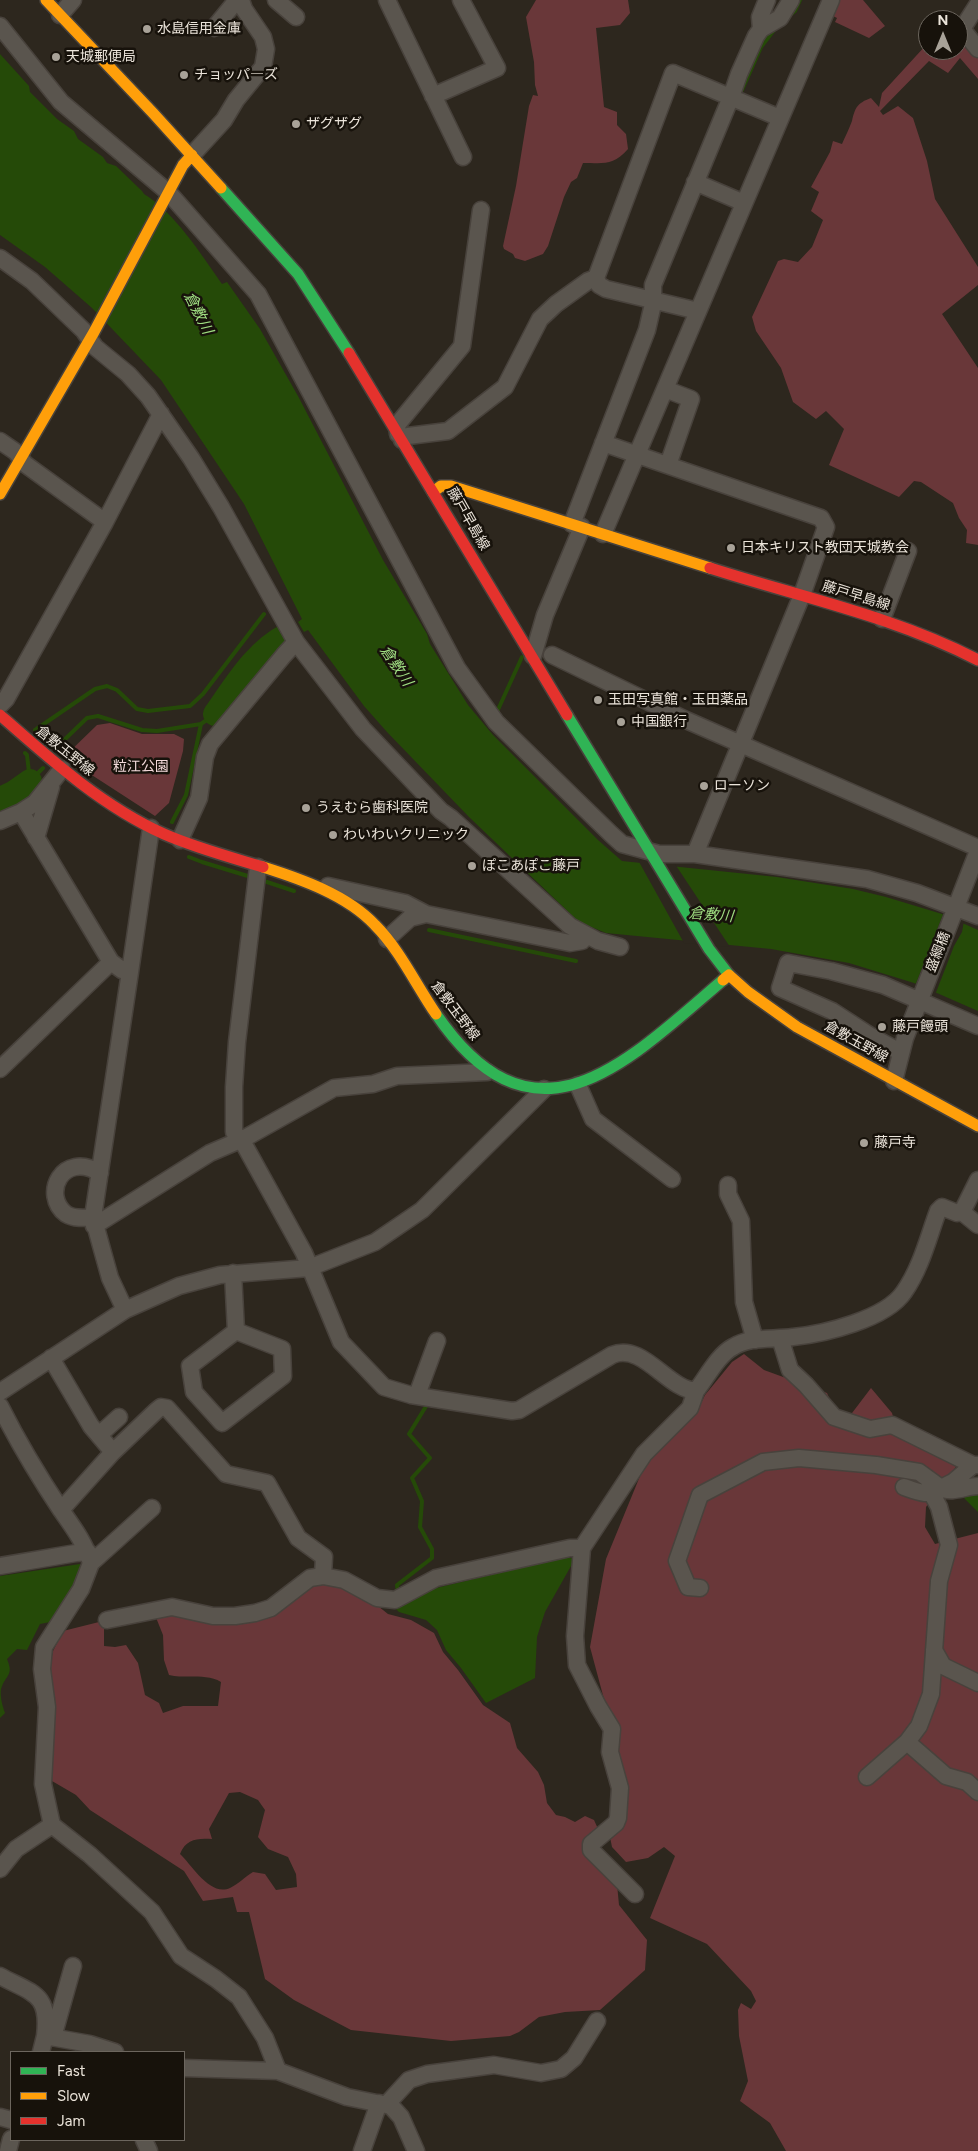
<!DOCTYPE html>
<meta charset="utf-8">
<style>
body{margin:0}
#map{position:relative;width:978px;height:2151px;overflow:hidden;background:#2d271e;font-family:Figtree,sans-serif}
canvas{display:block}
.legend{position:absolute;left:10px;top:2051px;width:175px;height:90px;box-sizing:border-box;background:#17120b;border:1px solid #6c665e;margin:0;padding:6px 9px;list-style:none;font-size:15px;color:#ebe4da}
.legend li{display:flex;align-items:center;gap:10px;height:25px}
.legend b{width:25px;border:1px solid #6c665e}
.north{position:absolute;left:918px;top:10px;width:50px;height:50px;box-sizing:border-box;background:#17120b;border:1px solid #6c665e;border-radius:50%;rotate:0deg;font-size:14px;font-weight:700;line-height:20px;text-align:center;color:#ebe4da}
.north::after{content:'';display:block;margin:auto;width:18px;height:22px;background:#a8a298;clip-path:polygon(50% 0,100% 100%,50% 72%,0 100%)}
</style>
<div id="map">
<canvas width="978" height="2151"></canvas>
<ul class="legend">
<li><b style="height:6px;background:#30b455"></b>Fast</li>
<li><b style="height:6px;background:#ff9f0a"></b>Slow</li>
<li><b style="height:6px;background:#e5322d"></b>Jam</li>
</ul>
<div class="north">N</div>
</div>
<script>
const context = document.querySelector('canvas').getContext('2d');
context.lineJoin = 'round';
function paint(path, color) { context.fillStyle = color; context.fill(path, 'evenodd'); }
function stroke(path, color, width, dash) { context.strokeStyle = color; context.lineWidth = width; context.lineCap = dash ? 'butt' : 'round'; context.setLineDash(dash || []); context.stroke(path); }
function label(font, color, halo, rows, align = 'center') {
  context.font = font + ' Figtree,"Noto Sans JP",sans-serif'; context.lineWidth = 5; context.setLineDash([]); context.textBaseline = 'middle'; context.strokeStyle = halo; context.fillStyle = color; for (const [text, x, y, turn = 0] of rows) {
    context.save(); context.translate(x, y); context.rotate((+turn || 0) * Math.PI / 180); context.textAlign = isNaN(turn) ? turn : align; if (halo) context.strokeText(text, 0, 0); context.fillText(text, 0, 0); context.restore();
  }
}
const green = new Path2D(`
 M 536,0 L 628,0 L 630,13 L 620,25 L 596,28 L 604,107 L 617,112 L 617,125 L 626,134 L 628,149 C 613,166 604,163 583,163 L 577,178 L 571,182 L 564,197 L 548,246 L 543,254 L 525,261 L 515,258 L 513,254 L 504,249 L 503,246 L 516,186 L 529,106 L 533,95 L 538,96 L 535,85 L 534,62 L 526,17 Z
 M 836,0 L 863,0 L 885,26 L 869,38 L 835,22 L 837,18 L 829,14 Z
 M 961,36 L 978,58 L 978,79 L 960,58 L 948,73 L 929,61 L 880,111 L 883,115 L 898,106 L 913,118 L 927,161 L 935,199 L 978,267 L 978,285 L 942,314 L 978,368 L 978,545 L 966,543 L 967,530 L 959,518 L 953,503 L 921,482 L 914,481 L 899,497 L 829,465 L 844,429 L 826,411 L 816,419 L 793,402 L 781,368 L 756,331 L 752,317 L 778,261 L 784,259 L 798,262 L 812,247 L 823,220 L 811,211 L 819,192 L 811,187 L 830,152 L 833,141 L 842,144 C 845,137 849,129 852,121 C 855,108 857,103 871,98 L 879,107 L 882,93 L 927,44 L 928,50 L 934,50 L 945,59 L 952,50 L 958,50 L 958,40 Z
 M 110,723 L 142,734 L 174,734 L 184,739 L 183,751 L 169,803 L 155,816 L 64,757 L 97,725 Z
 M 744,1354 L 764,1370 L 827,1393 L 834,1409 L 849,1417 L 871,1388 L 892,1413 L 899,1437 L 958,1464 L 926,1507 L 925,1527 L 935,1544 L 978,1533 L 978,2151 L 786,2151 L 770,2123 L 740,2101 L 748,2081 L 739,2036 L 738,2010 L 741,2003 L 751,2009 L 756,2001 L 751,1991 L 707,1944 L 650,1918 L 675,1856 L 664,1847 L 648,1858 L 626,1862 L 612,1847 L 610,1837 L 623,1825 L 608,1714 L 590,1647 L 606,1559 L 647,1459 L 698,1409 L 705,1395 L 732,1362 Z
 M 329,1583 L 349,1588 L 373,1602 L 388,1614 L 411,1620 L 434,1633 L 443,1652 L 458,1670 L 483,1705 L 510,1723 L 517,1748 L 538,1772 L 544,1785 L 547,1803 L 556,1815 L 565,1817 L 575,1822 L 585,1816 L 594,1820 L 599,1831 L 587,1841 L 617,1884 L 619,1905 L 647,1940 L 645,1970 L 600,2010 L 565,2012 L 539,2017 L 519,2032 L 510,2036 L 451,2041 L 351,2030 L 294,2000 L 265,1979 L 249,1912 L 237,1912 L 233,1897 L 203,1901 L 184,1871 L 90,1810 L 76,1795 L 52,1781 L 49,1673 L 53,1651 L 63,1631 L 99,1622 L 104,1626 L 104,1646 L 115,1647 L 126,1645 L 138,1663 L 145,1695 L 159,1703 L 163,1713 L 183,1706 L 218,1706 L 221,1682 C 205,1673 186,1679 169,1675 L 164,1660 L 163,1635 L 155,1615 L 171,1613 L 223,1623 L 313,1584 ZM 240,1792 L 258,1800 L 265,1810 L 258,1837 L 268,1849 L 288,1857 L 296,1874 L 297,1887 L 276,1890 L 265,1874 L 253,1872 C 246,1876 237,1885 230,1888 C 210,1897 192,1865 180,1854 C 186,1839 197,1838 212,1839 L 209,1829 L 229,1793 Z`);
const water = new Path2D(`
 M 0,54 L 29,86 L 30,92 L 57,119 L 74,131 L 78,139 L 103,157 L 107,163 L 116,166 L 142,191 L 144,194 C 175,213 201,254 222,284 L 227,282 L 260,329 L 298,396 L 383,560 L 427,634 L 430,644 L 468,705 L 493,735 L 598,840 L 622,861 L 777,877 L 853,889 L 886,897 L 942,914 L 978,930 L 978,1011 L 914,983 L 849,963 L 771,949 L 606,933 L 579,922 L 469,817 L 387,732 L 364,706 L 308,630 L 304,632 L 298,622 L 302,619 L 244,504 L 161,380 L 92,308 L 45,267 L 0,235 Z
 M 970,1493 L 978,1495 L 978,1512 L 964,1498 Z
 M 566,1557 L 575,1559 L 545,1612 L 537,1637 L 535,1678 L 486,1703 L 461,1668 L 446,1650 L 437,1630 L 426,1620 L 399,1612 L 396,1609 L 432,1589 Z
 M 80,1564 C 83,1585 62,1606 50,1622 L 40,1624 L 27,1650 L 17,1649 L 7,1659 C 14,1676 6,1674 1,1689 C 0,1696 2,1705 5,1713 L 0,1718 L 0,1576 Z`);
const pier = new Path2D(`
 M 638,860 L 675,864 L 730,947 L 684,943 Z
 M 944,912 L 964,921 L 962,932 L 954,946 L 935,995 L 915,986 Z`);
const stream = new Path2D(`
 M 790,15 L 795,11 L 800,0
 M 742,90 L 761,47 L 774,30
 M 496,714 L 522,657
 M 35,730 L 95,689 L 107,686 L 117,690 L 137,709 L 148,711 L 190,706 L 203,694 L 264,614
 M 49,742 L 62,742 L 87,718 L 98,716 L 142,730 L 157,731 L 201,724 L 215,714
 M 25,753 L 27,755 L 30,781
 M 30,781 L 43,768
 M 13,793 L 18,802
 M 172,822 L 186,795 L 201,724
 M 189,857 L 202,862 L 251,877
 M 261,880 L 294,891
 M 429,930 L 576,961
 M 398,1593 L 397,1585 L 432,1558 L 432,1549 L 420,1527 L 422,1501 L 412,1478 L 430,1458 L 409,1434 L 428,1403`);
const river = new Path2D(`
 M 215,714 C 235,686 255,651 287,635
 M 0,799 L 13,793 L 30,781`);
const street = new Path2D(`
 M 276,0 L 296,17
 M 387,0 L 463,157
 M 978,4 L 962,29 L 978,49
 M 60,15 L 73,0
 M 0,26 L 61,102 L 169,193 L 258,294 L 457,668 L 496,722 L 611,834 L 622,844 L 659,854 L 695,854 L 867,879 L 917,893 L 978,916
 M 214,28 L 237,0
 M 761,29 L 760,17 L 767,0
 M 433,96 L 497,68 L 461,0
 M 192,155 L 224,120 L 236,100 L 263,67 L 266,49 L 263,37 L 244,9 L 241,0
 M 695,182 L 744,203
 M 0,258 L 32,281 L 84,331 L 95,347 L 128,374 L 148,396 L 191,458 L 221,507 L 296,642 L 363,729 L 441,811 L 451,818 L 570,926 L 598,941 L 620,947
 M 698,311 L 606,289 L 599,285 L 596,278 L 673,73 L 780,118
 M 665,389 L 691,399 L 668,465
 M 398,434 L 397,425 L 462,346 L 481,210
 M 402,440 L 408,436 L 448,431 L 505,387 L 540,319 L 556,304 L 588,281 L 596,278
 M 0,441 L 16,452 L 25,464 L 105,522
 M 603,443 L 821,518 L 826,527 L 802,595 L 695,854
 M 572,524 L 647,330 L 653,304 L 653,285 L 731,97 L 739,74 L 756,36 L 761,29 L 780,18 L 791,0
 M 603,534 L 831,0
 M 882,619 L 908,551
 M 552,655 L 686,720 L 978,848
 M 533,656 L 545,615 L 582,527
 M 0,705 L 6,699 L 105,522 L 161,414
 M 0,821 L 21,812
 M 36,838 L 51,787
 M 180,840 L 199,798 L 205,757 L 210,744 L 284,655 L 296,642
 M 258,867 L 237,1042 L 234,1087 L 234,1132 L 245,1146 L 304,1253 L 341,1342 L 384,1387 L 411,1395 L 512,1411 L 519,1410 L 612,1355 C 643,1342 667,1389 696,1391 C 707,1377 718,1355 733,1347 C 750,1336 773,1340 793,1337 C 824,1334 886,1319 904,1292 C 921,1268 928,1238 938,1211 L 942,1207 L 957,1213 L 962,1212 L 978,1225
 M 328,886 L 405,903 L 426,914
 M 387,939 L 410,918 L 426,914 L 570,943 L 582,941 L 586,935
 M 111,962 L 122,970 L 130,972 L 93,1217 L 110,1278 L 125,1310
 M 130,972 L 151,828
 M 900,1052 L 869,1035 L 832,1011 L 780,988 L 788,963 L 831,971 L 883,985 L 978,1026
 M 0,1069 L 111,962 L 21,812 L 35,803 L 62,769
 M 894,1081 L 905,1038 L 978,851
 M 578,1085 L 593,1119 L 672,1179
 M 728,1185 L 728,1194 L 741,1221 L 744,1302 L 755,1340
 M 962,1212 L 978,1180
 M 93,1217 C 84,1218 74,1219 66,1214 C 41,1195 62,1150 100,1173
 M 94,1226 L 210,1153 L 245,1138 L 334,1088 L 373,1084 L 397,1076 L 487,1072
 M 233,1273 L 236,1331 L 282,1349 L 283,1376 L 222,1423 L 194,1392 L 190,1366 L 236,1331
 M 780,1338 L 790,1370 L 806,1385 L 834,1417 L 870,1429 L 892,1425 L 973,1465 L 978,1465
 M 51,1358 L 91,1426 L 113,1452
 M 0,1392 L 125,1310 L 179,1286 L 220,1275 L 309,1268 L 375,1242 L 422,1210 L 544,1089
 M 417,1395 L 437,1341
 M 0,1406 C 18,1442 39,1477 61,1510 C 73,1527 85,1543 91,1563 L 81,1589 L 44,1647 L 42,1669 L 47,1707 L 43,1784 L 52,1825 L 90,1855 L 152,1912 L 181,1956 L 216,1979 L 239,1997 L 265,2038 L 278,2071
 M 99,1435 L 119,1417
 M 904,1487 C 918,1492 928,1497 941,1488 C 952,1494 966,1486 978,1486
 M 61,1510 L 113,1452 L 156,1411 L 161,1407 L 167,1408 L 226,1474 L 267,1483 L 298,1538 L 324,1557 L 323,1576
 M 582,1548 L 575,1636 L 577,1665 L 598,1706 L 612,1729 L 610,1752 L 620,1788 L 618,1818 L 616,1823 L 591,1844 L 591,1850 L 635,1894
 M 91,1563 L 152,1508
 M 0,1566 L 76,1553 L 88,1552
 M 700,1588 L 688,1587 L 677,1561 L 700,1495 L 763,1462 L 799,1458 L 876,1465 L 919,1472 L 941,1488 L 953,1482 L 973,1465
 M 107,1620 L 172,1607 L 213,1616 L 235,1616 L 255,1613 L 271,1608 L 310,1578 L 323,1576 L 344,1580 L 377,1598 L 395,1600 L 436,1578 L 570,1548 L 582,1548 L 644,1454 L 690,1408 L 696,1391
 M 934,1650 L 943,1666 L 978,1683
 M 907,1742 L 946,1776 L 967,1782 L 978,1792
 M 867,1777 L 907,1742 L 919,1726 L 931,1694 L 939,1581 L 949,1545 L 939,1507 L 932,1494
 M 0,1869 L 16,1849 L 52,1825
 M 0,1976 C 33,1994 50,1993 45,2036
 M 53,2037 L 73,1966
 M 41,2052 L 45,2036 L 90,2044 L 115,2052
 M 184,2068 L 278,2071 L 347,2097 L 391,2106 L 401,2117 L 416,2151
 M 386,2105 L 409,2080 L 427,2074 L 494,2065 L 541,2073 L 561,2069 L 574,2058 L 597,2021
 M 0,2117 L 11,2120
 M 144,2140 L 149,2151
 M 8,2151 L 11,2139
 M 362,2151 L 379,2103`);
const fast = new Path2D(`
 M 221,188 L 298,274 L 349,353
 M 567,715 L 709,949 L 729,975
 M 436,1014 C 535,1159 627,1062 723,980`);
const slow = new Path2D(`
 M 46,0 L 153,113 L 221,188
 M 433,492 L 441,486 L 451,486 L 710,568
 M 0,494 L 94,332 L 183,165 L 192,155
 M 263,867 C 301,879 347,895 375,925 C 400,950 416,985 436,1014
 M 723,980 L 729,975 L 748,992 L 797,1027 L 978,1126`);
const jam = new Path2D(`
 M 349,353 L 567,715
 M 710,568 C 800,597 893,616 978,660
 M 0,715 C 51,760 102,806 164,834 C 196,848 230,857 263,867`);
const markers = [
 [147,29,5,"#a8a298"],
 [56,57,5,"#a8a298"],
 [184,75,5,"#a8a298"],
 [296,124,5,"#a8a298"],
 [731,548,5,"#a8a298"],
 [598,700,5,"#a8a298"],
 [621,722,5,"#a8a298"],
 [704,786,5,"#a8a298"],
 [306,808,5,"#a8a298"],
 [333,835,5,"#a8a298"],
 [472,866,5,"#a8a298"],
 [882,1027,5,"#a8a298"],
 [864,1143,5,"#a8a298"]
];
const poiNames = [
 ["水島信用金庫",157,29],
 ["天城郵便局",66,57],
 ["チョッパ―ズ",194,75],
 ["ザグザグ",306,124],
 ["日本キリスト教団天城教会",741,548],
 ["玉田写真館・玉田薬品",608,700],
 ["中国銀行",631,722],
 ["ローソン",714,786],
 ["うえむら歯科医院",316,808],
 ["わいわいクリニック",343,835],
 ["ぽこあぽこ藤戸",482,866],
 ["藤戸饅頭",892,1027],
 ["藤戸寺",874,1143]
];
const streetNames = [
 ["藤戸早島線",468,519,60],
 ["藤戸早島線",856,596,17],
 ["倉敷玉野線",65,751,39],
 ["盛綱橋",938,952,-68],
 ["倉敷玉野線",455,1011,53],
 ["倉敷玉野線",856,1042,29]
];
const parkNames = [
 ["粒江公園",141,767]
];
const waterNames = [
 ["倉敷川",198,313,63],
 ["倉敷川",396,666,56],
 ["倉敷川",711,915,5]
];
paint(green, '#693739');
paint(water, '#254a08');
paint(pier, '#2d271e');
stroke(stream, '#254a08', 4);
stroke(river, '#254a08', 24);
stroke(street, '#48423c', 19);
stroke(fast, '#48423c', 14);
stroke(slow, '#48423c', 14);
stroke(jam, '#48423c', 14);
stroke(street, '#5a554e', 16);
stroke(fast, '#30b455', 11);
stroke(slow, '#ff9f0a', 11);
stroke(jam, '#e5322d', 11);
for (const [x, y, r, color] of markers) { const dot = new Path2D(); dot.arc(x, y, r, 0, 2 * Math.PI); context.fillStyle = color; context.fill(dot); stroke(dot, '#17120b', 2); }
label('14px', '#ebe4da', '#17120b', poiNames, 'left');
label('14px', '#ebe4da', '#17120b', streetNames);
label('14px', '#f2d9da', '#17120b', parkNames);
label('italic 15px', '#9fdd81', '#17120b', waterNames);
</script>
